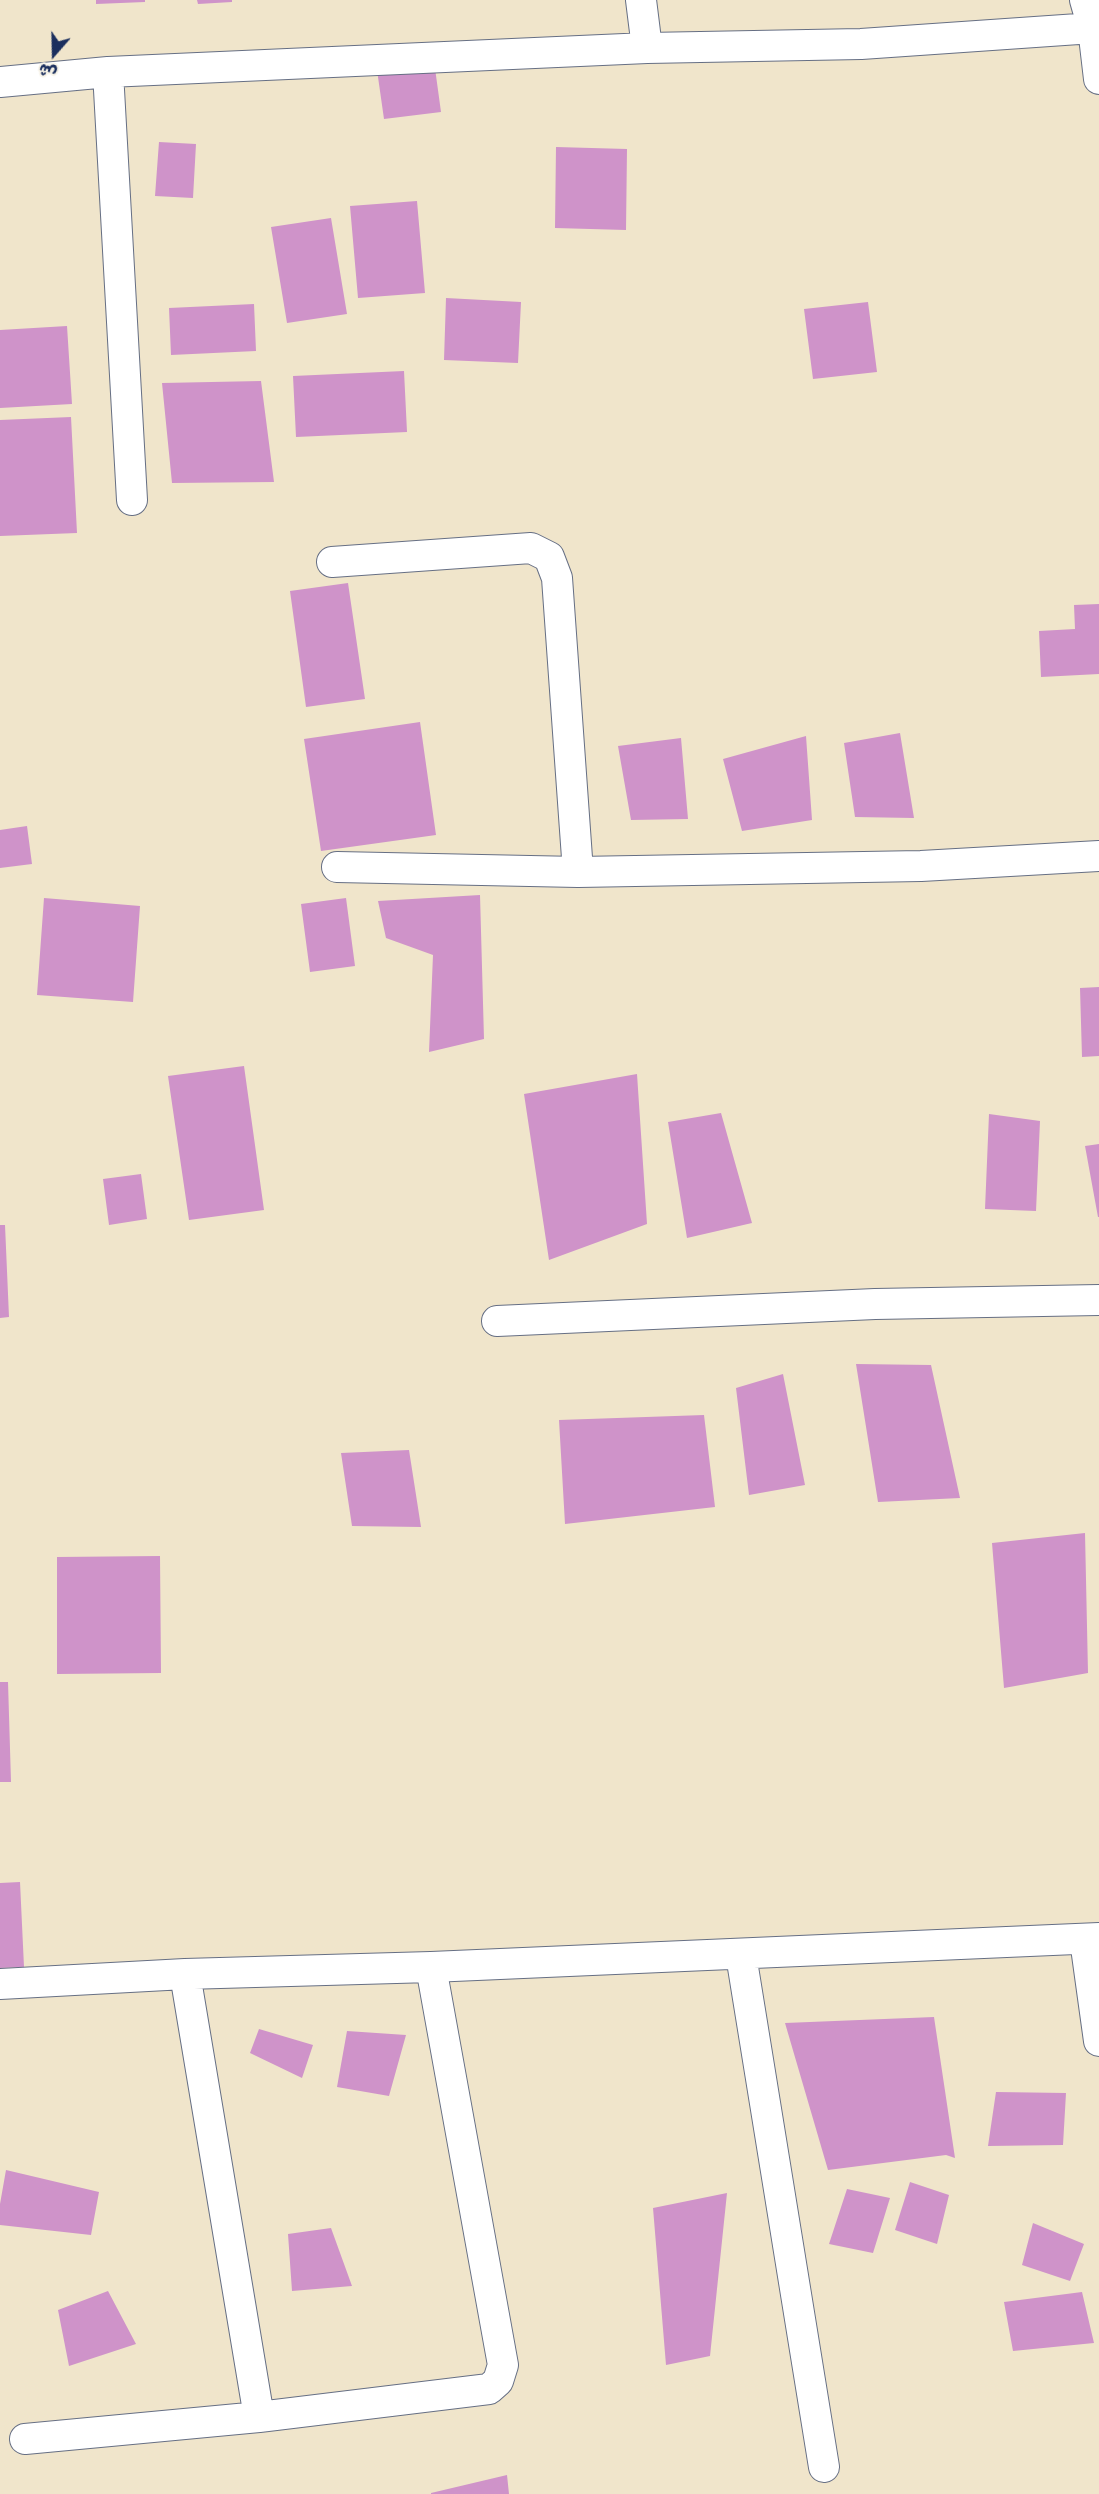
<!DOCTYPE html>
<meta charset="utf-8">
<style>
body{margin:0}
#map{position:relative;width:1099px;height:2494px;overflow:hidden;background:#f0e5cb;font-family:"Comic Neue","Playpen Sans Arabic",sans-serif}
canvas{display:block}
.north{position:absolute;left:24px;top:24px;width:60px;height:60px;-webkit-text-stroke:4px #f7f3e8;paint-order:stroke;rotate:200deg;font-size:16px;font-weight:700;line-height:24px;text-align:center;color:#1b2f5e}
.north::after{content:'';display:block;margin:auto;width:21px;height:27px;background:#1b2f5e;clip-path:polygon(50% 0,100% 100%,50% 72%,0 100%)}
</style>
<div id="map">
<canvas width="1099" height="2494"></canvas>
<div class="north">ش</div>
</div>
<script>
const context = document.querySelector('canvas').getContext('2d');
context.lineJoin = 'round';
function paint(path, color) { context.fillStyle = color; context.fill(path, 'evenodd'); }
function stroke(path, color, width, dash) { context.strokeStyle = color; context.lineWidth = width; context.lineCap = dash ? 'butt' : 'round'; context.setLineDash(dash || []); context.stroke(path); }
const building = new Path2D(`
 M 96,0 L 145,0 L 145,2 L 96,4 Z
 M 197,0 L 232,0 L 232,2 L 198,4 Z
 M 434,61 L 441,112 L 384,119 L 377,70 Z
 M 159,142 L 196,144 L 193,198 L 155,196 Z
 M 556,147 L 627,149 L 626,230 L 555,228 Z
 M 417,201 L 425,293 L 358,298 L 350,206 Z
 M 331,218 L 347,314 L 287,323 L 271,227 Z
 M 446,298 L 521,302 L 518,363 L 444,360 Z
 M 868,302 L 877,372 L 813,379 L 804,309 Z
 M 254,304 L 256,351 L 171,355 L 169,308 Z
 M 67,326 L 72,404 L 0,408 L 0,330 Z
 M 404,371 L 407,432 L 296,437 L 293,376 Z
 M 261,381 L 274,482 L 172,483 L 162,383 Z
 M 71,417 L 77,533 L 0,536 L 0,420 Z
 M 348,583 L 365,699 L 306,707 L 290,591 Z
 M 1099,604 L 1099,674 L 1041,677 L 1039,631 L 1075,629 L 1074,605 Z
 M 420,722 L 436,835 L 321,851 L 304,739 Z
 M 900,733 L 914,818 L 855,817 L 844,743 Z
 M 806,736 L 812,820 L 742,831 L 723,759 Z
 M 681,738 L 688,819 L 631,820 L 618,746 Z
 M 27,826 L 32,864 L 0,868 L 0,830 Z
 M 480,895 L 484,1039 L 429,1052 L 433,955 L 386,938 L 378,901 Z
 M 44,898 L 140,906 L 133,1002 L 37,995 Z
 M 346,898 L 355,966 L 310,972 L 301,904 Z
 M 1099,987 L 1099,1056 L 1082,1057 L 1080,988 Z
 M 244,1066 L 264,1210 L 189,1220 L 168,1076 Z
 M 637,1074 L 647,1224 L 549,1260 L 524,1094 Z
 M 721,1113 L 752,1223 L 687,1238 L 668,1122 Z
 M 989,1114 L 1040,1121 L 1036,1211 L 985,1209 Z
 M 1099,1144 L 1099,1217 L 1098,1217 L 1085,1146 Z
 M 141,1174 L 147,1219 L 109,1225 L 103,1179 Z
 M 0,1225 L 5,1225 L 9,1317 L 0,1318 Z
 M 856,1364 L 931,1365 L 960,1498 L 878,1502 Z
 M 783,1374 L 805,1485 L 749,1495 L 736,1388 Z
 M 704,1415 L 715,1507 L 565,1524 L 559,1420 Z
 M 409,1450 L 421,1527 L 352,1526 L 341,1453 Z
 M 1085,1533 L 1088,1673 L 1004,1688 L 992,1543 Z
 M 160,1556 L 161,1673 L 57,1674 L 57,1557 Z
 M 0,1682 L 8,1682 L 11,1782 L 0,1782 Z
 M 20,1882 L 24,1967 L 0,1968 L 0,1883 Z
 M 934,2017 L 955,2158 L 946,2155 L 828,2170 L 785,2023 Z
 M 259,2029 L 313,2045 L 302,2078 L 250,2053 Z
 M 347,2031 L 406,2035 L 389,2096 L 337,2087 Z
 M 996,2092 L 1066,2093 L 1063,2145 L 988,2146 Z
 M 6,2170 L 99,2192 L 91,2235 L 0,2225 L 0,2204 Z
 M 910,2182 L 949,2195 L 937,2244 L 895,2230 Z
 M 847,2189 L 890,2198 L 873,2253 L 829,2244 Z
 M 727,2193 L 710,2356 L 666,2365 L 653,2208 Z
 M 1033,2223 L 1084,2244 L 1070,2281 L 1022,2265 Z
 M 331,2228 L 352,2286 L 292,2291 L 288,2234 Z
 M 108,2291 L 136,2344 L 69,2366 L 58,2310 Z
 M 1082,2292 L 1094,2343 L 1013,2351 L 1004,2302 Z
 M 507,2475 L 509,2494 L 431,2494 L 431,2493 Z`);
const minor = new Path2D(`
 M 641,0 L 647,48
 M 1085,0 L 1093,28 L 1099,79
 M 108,72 L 132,500
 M 0,82 L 108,72 L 647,48 L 861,44 L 1093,28
 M 332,562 L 531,548 L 549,557 L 557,578 L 578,872
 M 337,867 L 578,872 L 921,866 L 1099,856
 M 497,1321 L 875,1304 L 1099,1300
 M 1085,1940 L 1099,2041
 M 741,1955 L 824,2467
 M 185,1974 L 259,2417
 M 0,1984 L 185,1974 L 431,1967 L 1099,1938
 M 25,2439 L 259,2417 L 489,2389 L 498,2381 L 503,2365 L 431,1967`);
paint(building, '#cf93c9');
stroke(minor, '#666f84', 32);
stroke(minor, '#fff', 30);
</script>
